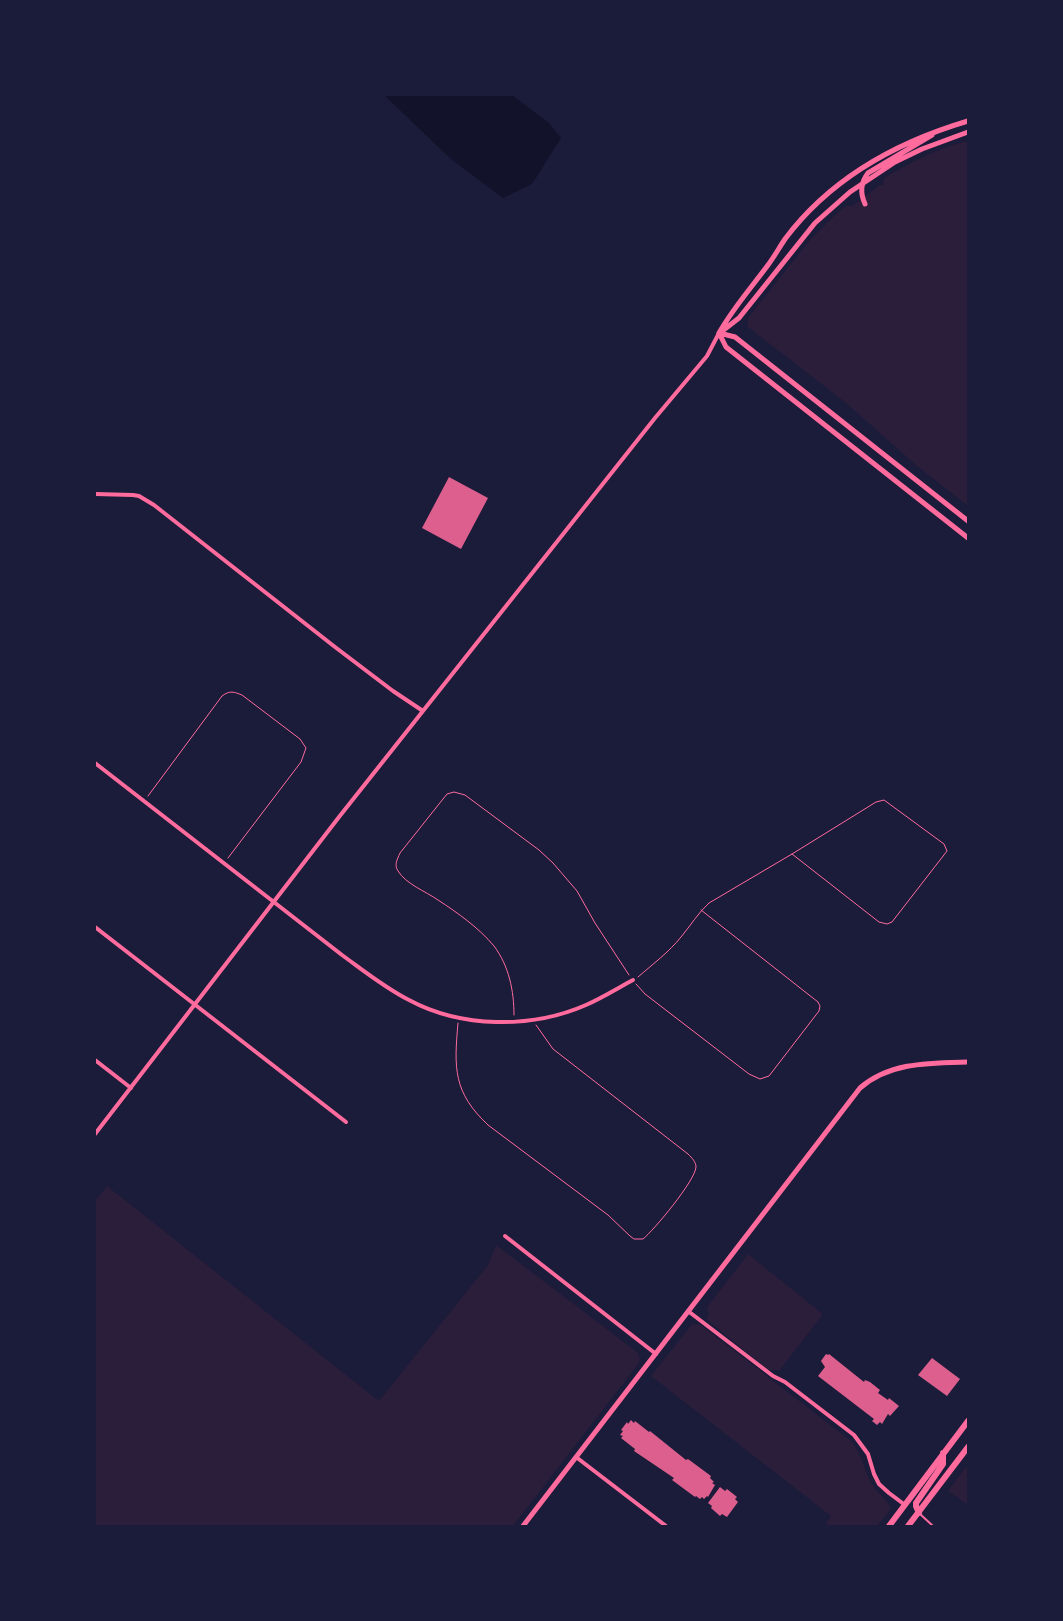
<!DOCTYPE html>
<style>
body{margin:0}
#map{position:relative;width:1063px;height:1621px;overflow:hidden;background:#1b1b3a;font-family:"Asap Condensed",sans-serif}
canvas{display:block}
.frame{position:absolute;inset:0;border:96px solid #1b1b3a;pointer-events:none}
</style>
<div id="map">
<canvas width="1063" height="1621"></canvas>
<div class="frame"></div>
</div>
<script>
const context = document.querySelector('canvas').getContext('2d');
context.lineJoin = 'round';
function paint(path, color) { context.fillStyle = color; context.fill(path, 'evenodd'); }
function stroke(path, color, width, dash) { context.strokeStyle = color; context.lineWidth = width; context.lineCap = dash ? 'butt' : 'round'; context.setLineDash(dash || []); context.stroke(path); }
const green = new Path2D(`
 M 968,141 L 968,506 L 917,466 L 846,403 L 748,327 L 748,318 L 809,241 L 835,215 L 846,206 L 852,206 L 880,185 L 883,185 L 884,178 C 910,163 938,147 968,141 Z
 M 107,1186 L 379,1401 L 488,1265 L 496,1245 L 637,1352 L 640,1358 L 639,1363 L 513,1526 L 95,1526 L 95,1201 Z
 M 748,1254 L 823,1314 L 780,1370 L 768,1370 L 706,1319 L 709,1314 L 707,1310 L 708,1306 Z
 M 692,1324 L 701,1325 L 851,1441 C 863,1455 864,1473 874,1487 C 879,1495 888,1500 891,1509 L 877,1526 L 829,1526 L 826,1523 L 831,1516 L 651,1376 Z
 M 968,1464 L 968,1505 L 948,1491 Z`);
const water = new Path2D(`
 M 384,95 L 512,95 L 549,123 L 561,138 L 532,184 L 503,198 L 452,160 Z`);
const building = new Path2D(`
 M 449,477 L 488,498 L 461,549 L 422,528 Z
 M 826,1354 L 828,1355 L 829,1354 L 864,1382 L 865,1380 L 870,1382 L 880,1390 L 878,1393 L 888,1400 L 889,1398 L 899,1406 L 890,1416 L 888,1414 L 882,1424 L 880,1422 L 877,1425 L 872,1421 L 874,1419 L 818,1376 L 825,1367 L 821,1361 Z
 M 932,1358 L 960,1379 L 947,1396 L 918,1375 Z
 M 631,1420 L 634,1423 L 635,1421 L 649,1432 L 650,1431 L 686,1460 L 688,1459 L 711,1476 L 710,1478 L 714,1482 L 712,1483 L 715,1485 L 708,1497 L 707,1496 L 704,1499 L 702,1497 L 700,1499 L 696,1496 L 695,1497 L 672,1480 L 674,1478 L 634,1451 L 635,1449 L 621,1438 L 623,1436 L 620,1435 L 623,1431 L 621,1430 L 627,1422 L 628,1424 Z
 M 720,1487 L 725,1491 L 727,1489 L 737,1497 L 735,1499 L 738,1502 L 727,1517 L 722,1514 L 720,1516 L 711,1508 L 712,1506 L 708,1503 Z`);
const path = new Path2D(`
 M 148,796 L 222,696 C 230,690 234,692 242,695 L 300,739 L 306,748 L 301,762 L 228,858
 M 638,977 C 653,964 669,952 681,937 C 691,925 698,913 709,903 L 792,854 L 876,802 L 884,800 L 944,844 L 947,851 L 892,922 L 887,924 L 879,922 L 792,854
 M 636,984 L 645,994 L 749,1074 L 760,1079 L 769,1076 L 819,1011 L 820,1006 L 818,1002 L 701,910
 M 514,1015 C 514,991 509,966 494,946 C 479,928 458,913 438,900 C 425,891 406,884 398,871 C 394,865 397,860 400,853 L 447,794 L 454,792 L 465,795 L 539,850 L 553,863 L 577,891 L 595,923 L 629,975
 M 458,1023 C 454,1068 453,1092 488,1125 L 608,1215 L 630,1236 L 634,1239 L 643,1239 C 654,1230 695,1181 696,1167 C 696,1162 692,1158 688,1154 L 553,1049 L 536,1025`);
const service = new Path2D(`
 M 920,1514 L 933,1526`);
const minor = new Path2D(`
 M 95,494 L 133,495 L 139,496 L 154,505 L 335,647 L 393,691 L 423,711
 M 95,763 L 342,955 C 364,971 385,988 409,1000 C 461,1028 531,1029 586,1005 C 602,998 618,988 633,980
 M 95,927 L 346,1122
 M 95,1060 L 131,1088
 M 95,1134 L 339,817 L 655,418 L 707,356 L 719,333
 M 505,1236 L 656,1354
 M 688,1311 L 773,1376 L 785,1382 L 854,1435 L 868,1454 L 874,1474 L 879,1484 L 889,1493 L 905,1505
 M 576,1457 L 666,1526`);
const tertiary = new Path2D(`
 M 865,204 C 860,193 861,182 868,173 L 932,135
 M 721,332 L 739,318 L 815,223 L 850,192 L 895,162 L 922,149 L 968,132
 M 719,333 C 733,308 751,288 768,265 C 774,257 779,248 785,239 C 830,179 897,142 968,121
 M 719,333 L 726,347 L 968,538
 M 719,333 L 735,337 L 968,521
 M 523,1526 L 860,1088 C 890,1062 930,1063 968,1062`);
const primary = new Path2D(`
 M 919,1513 L 916,1506 L 916,1503 L 943,1464 L 943,1453
 M 889,1526 L 968,1421
 M 908,1526 L 968,1447`);
paint(green, '#2a1e3b');
paint(water, '#12122b');
paint(building, '#dd5f8e');
stroke(path, '#ff6b9d', 1);
stroke(service, '#ff6b9d', 2);
stroke(minor, '#ff6b9d', 4);
stroke(tertiary, '#ff6b9d', 5);
stroke(primary, '#ff6b9d', 6);
</script>
